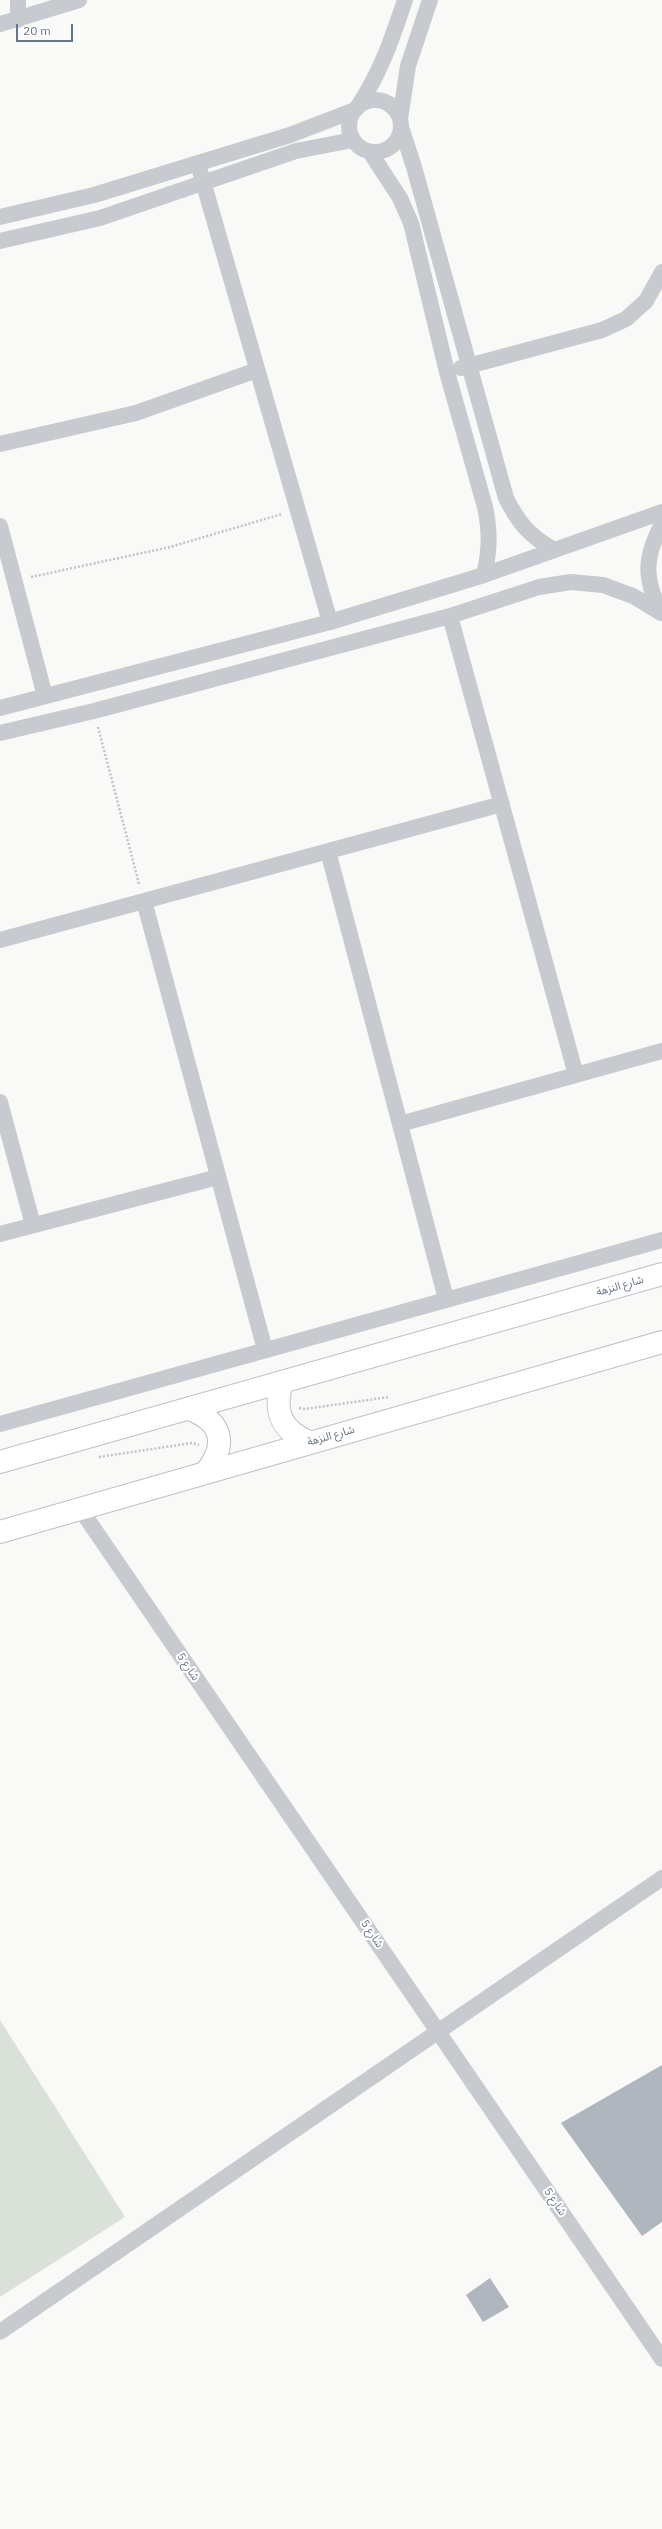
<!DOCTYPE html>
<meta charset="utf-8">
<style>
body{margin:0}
#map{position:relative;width:662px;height:2529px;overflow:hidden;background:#f9f9f7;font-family:"IBM Plex Sans",sans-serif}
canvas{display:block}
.scale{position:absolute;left:16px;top:24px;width:57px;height:18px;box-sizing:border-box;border:2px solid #677589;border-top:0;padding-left:5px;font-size:12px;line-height:14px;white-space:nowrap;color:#677589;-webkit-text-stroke:3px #fff;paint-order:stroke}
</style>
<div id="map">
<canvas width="662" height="2529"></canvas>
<div class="scale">20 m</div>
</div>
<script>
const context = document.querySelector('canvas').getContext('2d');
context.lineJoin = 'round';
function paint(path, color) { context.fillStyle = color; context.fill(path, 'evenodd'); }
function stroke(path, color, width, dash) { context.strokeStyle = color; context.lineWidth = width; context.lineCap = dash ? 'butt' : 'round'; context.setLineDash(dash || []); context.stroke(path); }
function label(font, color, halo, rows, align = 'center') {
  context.font = font + ' "IBM Plex Sans","Noto Sans Arabic",sans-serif'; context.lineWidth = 4; context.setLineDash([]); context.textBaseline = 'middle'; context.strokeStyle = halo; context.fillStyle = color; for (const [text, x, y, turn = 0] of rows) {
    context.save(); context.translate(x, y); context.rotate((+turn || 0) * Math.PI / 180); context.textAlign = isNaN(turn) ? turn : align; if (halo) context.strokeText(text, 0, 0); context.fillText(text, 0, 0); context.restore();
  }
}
const green = new Path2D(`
 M 0,2020 L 125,2217 L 0,2297 Z`);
const building = new Path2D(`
 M 662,2065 L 662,2222 L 642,2236 L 561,2123 Z
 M 490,2278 L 509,2307 L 483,2322 L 466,2295 Z`);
const path = new Path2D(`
 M 31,577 L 170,547 L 282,514
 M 98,727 L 139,884
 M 299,1408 L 305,1409 L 389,1397
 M 99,1457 L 192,1443 L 199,1445`);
const minor = new Path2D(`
 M 18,20 L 18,0
 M 0,24 L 79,0
 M349 126a26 26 0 1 1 52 0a26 26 0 1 1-52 0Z
 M 357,108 C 380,74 392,39 405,0
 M 400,119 L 408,66 L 430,0
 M 401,127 L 414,167 L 506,498 C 519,524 529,535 554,550
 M 370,152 L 400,198 L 411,223 L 447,372 L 485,507 C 490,531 490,550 484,575
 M 198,164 L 330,622
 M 0,217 L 94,195 L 290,135 L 355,110
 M 0,241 L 100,218 L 296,151 L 353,140
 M 461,368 L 602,330 L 626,319 L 646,301 L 662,272
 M 0,444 L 136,413 L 257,370
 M 0,526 L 45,696
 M 661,613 C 644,579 644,558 662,524
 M 450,616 L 576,1075
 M 0,708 L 330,622 L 484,575 L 662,512
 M 0,733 L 94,711 L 450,616 L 539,587 L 571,582 L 603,585 L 633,596 L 661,613
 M 328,851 L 446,1299
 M 144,901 L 265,1350
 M 0,940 L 502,804
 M 0,1102 L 33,1225
 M 400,1124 L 662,1051
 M 0,1234 L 218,1177
 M 0,1424 L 662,1240
 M 81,1510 L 662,2359
 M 0,2332 L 662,1878`);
const secondary = new Path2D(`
 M 282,1382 C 273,1412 281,1430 309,1442
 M 189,1409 C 222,1421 228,1444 206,1472
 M 0,1462 L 662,1274
 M 0,1532 L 662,1342`);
const streetNames = [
 ["شارع النزهة",620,1286,-16],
 ["شارع النزهة",331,1436,-16],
 ["شارع 5",188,1667,56],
 ["شارع 5",372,1934,56],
 ["شارع 5",555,2202,56]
];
paint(green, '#dae1d8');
paint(building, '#b0b6be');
stroke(secondary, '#bbbfc5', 24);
stroke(path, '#c0c2c5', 2.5, [2, 2]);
stroke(minor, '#c7cace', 16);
stroke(secondary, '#fff', 22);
label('11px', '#677589', '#fff', streetNames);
</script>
